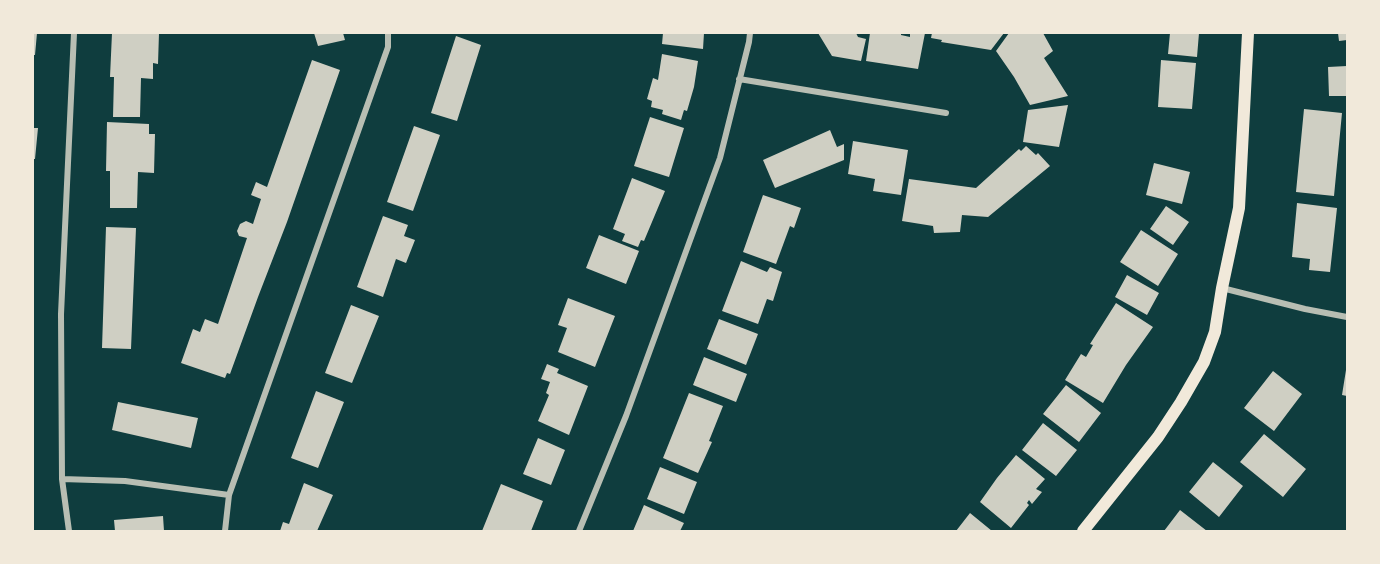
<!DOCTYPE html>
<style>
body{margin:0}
#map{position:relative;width:1380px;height:564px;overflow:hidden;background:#0f3d3e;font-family:"Space Grotesk",sans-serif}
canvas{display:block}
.frame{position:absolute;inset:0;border:34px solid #f1e9da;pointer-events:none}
</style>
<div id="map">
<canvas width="1380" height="564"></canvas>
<div class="frame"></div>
</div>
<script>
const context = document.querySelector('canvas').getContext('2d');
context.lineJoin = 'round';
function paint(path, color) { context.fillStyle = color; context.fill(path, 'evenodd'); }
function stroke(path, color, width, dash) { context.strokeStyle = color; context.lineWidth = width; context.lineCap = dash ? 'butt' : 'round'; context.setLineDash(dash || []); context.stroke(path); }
const building = new Path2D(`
 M 33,33 L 37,33 L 35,55 L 33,55 Z
 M 112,33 L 159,33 L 158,64 L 153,63 L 153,79 L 141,78 L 140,117 L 113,117 L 114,77 L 110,77 Z
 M 314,33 L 343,33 L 345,40 L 318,46 Z
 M 663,33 L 704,33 L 703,49 L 662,44 Z
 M 818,33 L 856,33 L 858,37 L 866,39 L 861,61 L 832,56 Z
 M 870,33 L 901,33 L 901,35 L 910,37 L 910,33 L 925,33 L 918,69 L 866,61 Z
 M 932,33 L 1004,33 L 991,50 L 941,42 L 942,40 L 931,38 Z
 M 1009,33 L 1043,33 L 1053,51 L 1044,58 L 1068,96 L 1030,105 L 1014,77 L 996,51 Z
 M 1170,33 L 1199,33 L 1197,57 L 1168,54 Z
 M 1338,33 L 1347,33 L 1347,40 L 1339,41 Z
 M 456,36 L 481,45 L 457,121 L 431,113 Z
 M 662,54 L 698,61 L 694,87 L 687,111 L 684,110 L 681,120 L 662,114 L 663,110 L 651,107 L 652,101 L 647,99 L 653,78 L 658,80 Z
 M 312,60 L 340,70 L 287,222 L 258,297 L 230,374 L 227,373 L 225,378 L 181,363 L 193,329 L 200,332 L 205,319 L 218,324 L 247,238 L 239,236 L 237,231 L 240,224 L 246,221 L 253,224 L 261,199 L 251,195 L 256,182 L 267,187 Z
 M 1161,60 L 1196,63 L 1192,109 L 1158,107 Z
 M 1347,66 L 1347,96 L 1329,96 L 1328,67 Z
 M 1068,105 L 1059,147 L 1023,142 L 1028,110 Z
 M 1304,109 L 1342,113 L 1334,196 L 1296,192 Z
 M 650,117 L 684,128 L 669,177 L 634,166 Z
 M 107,122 L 149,124 L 149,134 L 155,134 L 154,173 L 138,172 L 137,208 L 110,208 L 110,171 L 106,171 Z
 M 414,126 L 440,135 L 413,211 L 387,202 Z
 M 33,128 L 38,128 L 35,159 L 33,159 Z
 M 830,130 L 837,147 L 844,144 L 844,160 L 775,188 L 763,160 Z
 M 853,141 L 908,150 L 901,195 L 873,191 L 875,179 L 848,174 Z
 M 1026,146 L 1036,155 L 1038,153 L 1050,166 L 988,217 L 962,215 L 960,232 L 934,233 L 933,226 L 902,221 L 909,179 L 976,188 L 1019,149 L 1021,151 Z
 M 1154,163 L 1190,172 L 1182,204 L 1146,195 Z
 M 632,178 L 665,191 L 644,241 L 641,240 L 638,247 L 622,241 L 625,234 L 613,229 Z
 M 763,195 L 801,208 L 794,228 L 790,226 L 776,264 L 743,252 Z
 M 1297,203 L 1337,208 L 1330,272 L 1309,270 L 1310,259 L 1292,257 Z
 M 1166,206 L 1189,222 L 1173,245 L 1150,229 Z
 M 383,216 L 408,225 L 404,236 L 415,240 L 406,263 L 396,259 L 383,297 L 357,287 Z
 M 106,227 L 136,228 L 131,349 L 102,348 Z
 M 1141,230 L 1178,254 L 1158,286 L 1120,262 Z
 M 599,235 L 639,251 L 626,284 L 586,268 Z
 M 741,261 L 767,272 L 770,267 L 782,272 L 773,301 L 767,299 L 758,324 L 722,311 Z
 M 1127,275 L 1159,293 L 1147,315 L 1115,297 Z
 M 568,298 L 615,316 L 595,367 L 558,352 L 567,328 L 558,325 Z
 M 1116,303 L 1153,327 L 1126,365 L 1103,403 L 1065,380 L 1081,354 L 1086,357 L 1093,345 L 1090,344 Z
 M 351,305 L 379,316 L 352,383 L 325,373 Z
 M 719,319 L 758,334 L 746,365 L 707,349 Z
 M 704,357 L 747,374 L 736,402 L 693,385 Z
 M 547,364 L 559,369 L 557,373 L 588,386 L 569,435 L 538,421 L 549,395 L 546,393 L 550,382 L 541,379 Z
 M 1346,370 L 1347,370 L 1347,396 L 1342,395 Z
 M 1273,371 L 1302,394 L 1274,431 L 1244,408 Z
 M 1066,385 L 1101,413 L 1079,442 L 1043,414 Z
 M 316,391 L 344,402 L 318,468 L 291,458 Z
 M 689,393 L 723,406 L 709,441 L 712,442 L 698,473 L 663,458 Z
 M 118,402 L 198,418 L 191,448 L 112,430 Z
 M 1043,423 L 1077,450 L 1056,476 L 1022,450 Z
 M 1264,434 L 1306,469 L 1283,497 L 1240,462 Z
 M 538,438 L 565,450 L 551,485 L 523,474 Z
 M 1016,455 L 1045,479 L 1036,489 L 1042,492 L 1032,504 L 1029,500 L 1027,503 L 1029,505 L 1011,528 L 980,502 L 997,478 Z
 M 1213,462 L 1243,486 L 1219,517 L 1189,492 Z
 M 660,467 L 697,482 L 684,514 L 647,499 Z
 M 304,483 L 333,495 L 317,531 L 280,531 L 283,522 L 289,524 Z
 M 501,484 L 543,501 L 531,531 L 482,531 Z
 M 644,505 L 684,523 L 680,531 L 633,531 Z
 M 1180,510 L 1207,531 L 1164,531 Z
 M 970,513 L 992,531 L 956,531 Z
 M 163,516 L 164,531 L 115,531 L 114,520 Z`);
const minor = new Path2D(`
 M 739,79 L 946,113
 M 1222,288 L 1305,309 L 1347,317
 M 62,479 L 125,481 L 229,495
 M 69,531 L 62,479 L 61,314 L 74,33
 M 225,531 L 229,495 L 388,47 L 388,33
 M 579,531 L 626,416 L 720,158 L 749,42 L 750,33`);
const secondary = new Path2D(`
 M 1083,531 L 1158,437 L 1181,402 L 1204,362 L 1215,332 L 1222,288 L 1239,208 L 1248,33`);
paint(building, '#cfcfc3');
stroke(minor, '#b8beb3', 6);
stroke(secondary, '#f1e9da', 12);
</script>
